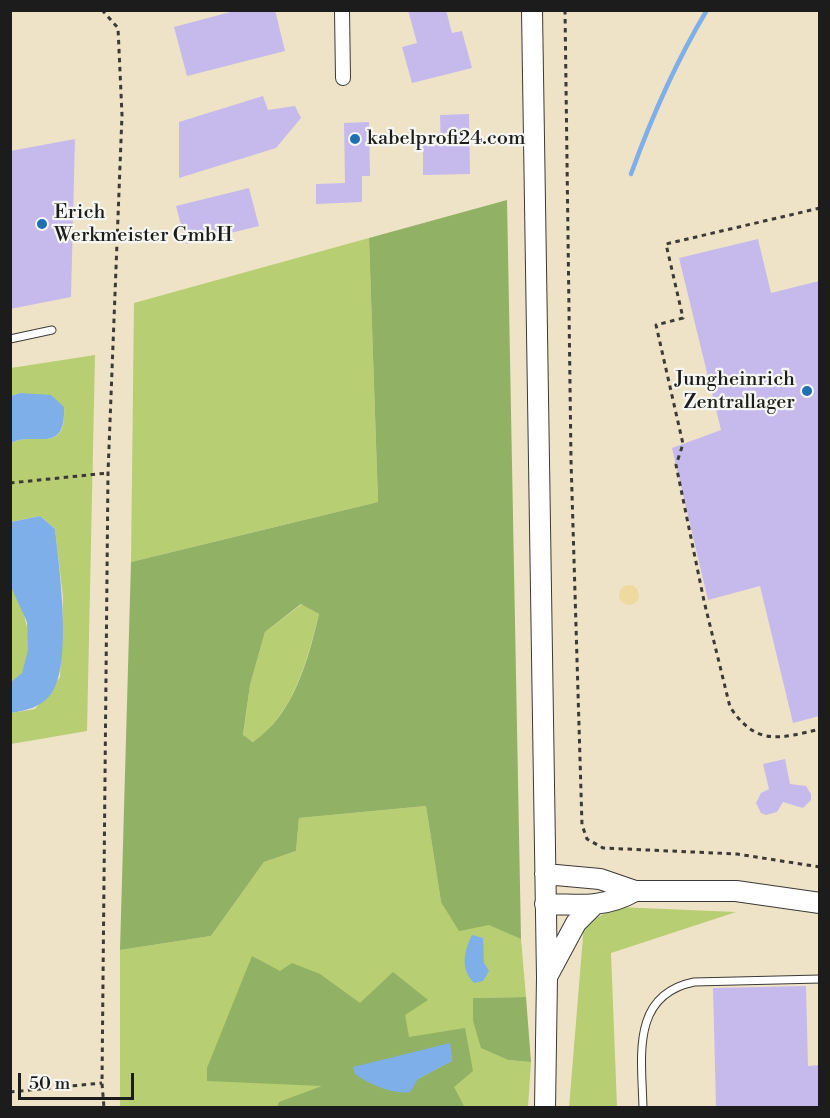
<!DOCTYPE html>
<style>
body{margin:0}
#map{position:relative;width:830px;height:1118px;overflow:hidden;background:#eee3c7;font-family:"Libre Bodoni",serif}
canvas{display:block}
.frame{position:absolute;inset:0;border:12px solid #1c1c1c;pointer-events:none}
.scale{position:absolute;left:18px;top:1073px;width:116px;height:27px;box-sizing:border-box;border:3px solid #1c1c1c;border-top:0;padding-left:8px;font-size:18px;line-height:21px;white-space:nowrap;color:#1c1c1c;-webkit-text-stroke:4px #f6f6f2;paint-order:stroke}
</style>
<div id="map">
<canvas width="830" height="1118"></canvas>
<div class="frame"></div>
<div class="scale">50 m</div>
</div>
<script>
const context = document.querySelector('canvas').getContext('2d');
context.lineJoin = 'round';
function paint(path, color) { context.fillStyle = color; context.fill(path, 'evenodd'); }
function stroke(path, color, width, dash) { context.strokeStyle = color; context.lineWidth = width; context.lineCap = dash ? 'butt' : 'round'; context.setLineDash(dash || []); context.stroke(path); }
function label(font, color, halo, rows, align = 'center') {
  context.font = font + ' "Libre Bodoni",serif'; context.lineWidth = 4.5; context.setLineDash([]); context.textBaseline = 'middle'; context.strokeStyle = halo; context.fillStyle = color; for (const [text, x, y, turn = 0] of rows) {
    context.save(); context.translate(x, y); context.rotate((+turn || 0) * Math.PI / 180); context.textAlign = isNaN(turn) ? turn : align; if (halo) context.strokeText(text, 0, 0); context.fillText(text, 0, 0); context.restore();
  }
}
const green = new Path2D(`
 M 369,238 L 378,502 L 131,562 L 134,303 Z
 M 95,355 L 87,731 L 11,744 L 11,713 L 35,709 L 60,677 L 63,597 L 55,529 L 40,516 L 11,522 L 11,443 C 33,430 67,457 64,407 L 20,393 L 11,396 L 11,368 Z
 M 11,587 C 25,607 37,651 22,673 C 20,677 14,680 11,682 Z
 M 302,604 L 319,614 C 307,661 294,712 254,742 L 243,736 L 250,685 L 265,632 Z
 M 426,806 L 441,902 L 521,939 L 526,997 L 473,998 L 473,1020 L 482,1048 L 508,1060 L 531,1062 L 528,1107 L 120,1108 L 120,950 L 211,936 L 264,862 L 296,851 L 299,818 Z
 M 618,907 L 736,912 L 611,953 L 617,1107 L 569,1108 L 584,924 Z`);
const forest = new Path2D(`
 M 507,200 L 521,939 L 489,925 L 459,931 L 441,902 L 426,806 L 299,818 L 296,851 L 264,862 L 211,936 L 120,950 L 131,562 L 378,502 L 369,238 ZM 301,604 L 319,614 C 308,660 294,714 253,742 L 243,735 L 250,685 L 265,632 Z
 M 252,956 L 280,971 L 292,963 L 320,974 L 360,1003 L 393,972 L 428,1000 L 405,1015 L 409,1037 L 465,1028 L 473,1071 L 454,1087 L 465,1108 L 277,1107 L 279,1102 L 322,1086 L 207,1081 L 207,1068 ZM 450,1044 L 452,1061 L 418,1079 Z
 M 526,997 L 531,1062 L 508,1060 L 481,1048 L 473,1021 L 473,998 Z`);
const sand = new Path2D(`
 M619 595a10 10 0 1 1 20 0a10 10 0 1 1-20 0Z`);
const water = new Path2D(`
 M 20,393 L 51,395 L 64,407 C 66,457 33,430 11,443 L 11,396 Z
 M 40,516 L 55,529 C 59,565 73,665 51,694 C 40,708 27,710 11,713 L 11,682 L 22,673 L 28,650 L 27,622 L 11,587 L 11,522 Z
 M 472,935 L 483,938 L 484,963 L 489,971 L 483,981 L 474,983 C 460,969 464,951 472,935 Z
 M 450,1043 L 452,1061 L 418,1079 L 410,1092 C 393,1095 369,1084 355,1074 L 353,1067 Z`);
const stream = new Path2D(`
 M 631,174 C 652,116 675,63 707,10`);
const building = new Path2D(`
 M 238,10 L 275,10 L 285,51 L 187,76 L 174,27 Z
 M 408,10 L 446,10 L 452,33 L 462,31 L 472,68 L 412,83 L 402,47 L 417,43 Z
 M 263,96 L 268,110 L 295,106 L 301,118 L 276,148 L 179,178 L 179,122 Z
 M 469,114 L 470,174 L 423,175 L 423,145 L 441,145 L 440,115 Z
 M 369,122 L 370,176 L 362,176 L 362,202 L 316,204 L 316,184 L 345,183 L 344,123 Z
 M 75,139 L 71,297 L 10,309 L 10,151 Z
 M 249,188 L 259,226 L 186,244 L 176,206 Z
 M 758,239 L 771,293 L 819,281 L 819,716 L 793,723 L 760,586 L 708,600 L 672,448 L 721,430 L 679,258 Z
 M 785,759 L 790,784 L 806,786 L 811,794 L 811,800 L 803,808 L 783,802 L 777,812 L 766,815 L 761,813 L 756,803 L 761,793 L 769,789 L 763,764 Z
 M 806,986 L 808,1066 L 819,1065 L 819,1107 L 716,1107 L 713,988 Z`);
const path = new Path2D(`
 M 102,10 L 118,28 L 122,115 L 108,473 L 102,1083 L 104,1108
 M 565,10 L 571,460 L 582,825 L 587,839 L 603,848 L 737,854 L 820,867
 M 820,208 L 666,244 L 683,318 L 656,325 L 683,444 L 676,465 L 704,601 L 730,707 C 756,746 779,739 820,729
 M 10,483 L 108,473
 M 10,1092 L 102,1083`);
const service = new Path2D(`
 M 10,339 L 52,330
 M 643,1108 C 642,1058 630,995 694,982 L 820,979`);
const minor = new Path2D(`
 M 342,10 L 343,78`);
const secondary = new Path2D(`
 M 532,10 L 547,977 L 545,1108
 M 545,874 L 600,879 L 635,891 L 736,891 L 820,903
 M 545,904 C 578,905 606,908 635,891
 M 548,975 L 576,923 L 595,904`);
const markers = [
 [355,139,6,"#1f6fb2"],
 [42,224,6,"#1f6fb2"],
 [807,391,6,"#1f6fb2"]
];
const poiNames = [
 ["kabelprofi24.com",367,139],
 ["Erich",54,213],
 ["Werkmeister GmbH",54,236],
 ["Jungheinrich",795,380,"right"],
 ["Zentrallager",795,403,"right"]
];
paint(green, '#b7ce72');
paint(forest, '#91b164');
paint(sand, '#eeda9e');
paint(water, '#7eafe9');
stroke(stream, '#7eafe9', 4.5);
paint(building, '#c6baed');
stroke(service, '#3c3a36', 9);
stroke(minor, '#3c3a36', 16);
stroke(secondary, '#3c3a36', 22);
stroke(path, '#3c3a36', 3, [4.5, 4.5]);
stroke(service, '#fff', 7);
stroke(minor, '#fff', 14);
stroke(secondary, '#fff', 20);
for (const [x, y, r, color] of markers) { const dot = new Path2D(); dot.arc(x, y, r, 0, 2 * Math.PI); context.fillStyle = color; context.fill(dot); stroke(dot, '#f6f6f2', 2); }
label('20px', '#1c1c1c', '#f6f6f2', poiNames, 'left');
</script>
